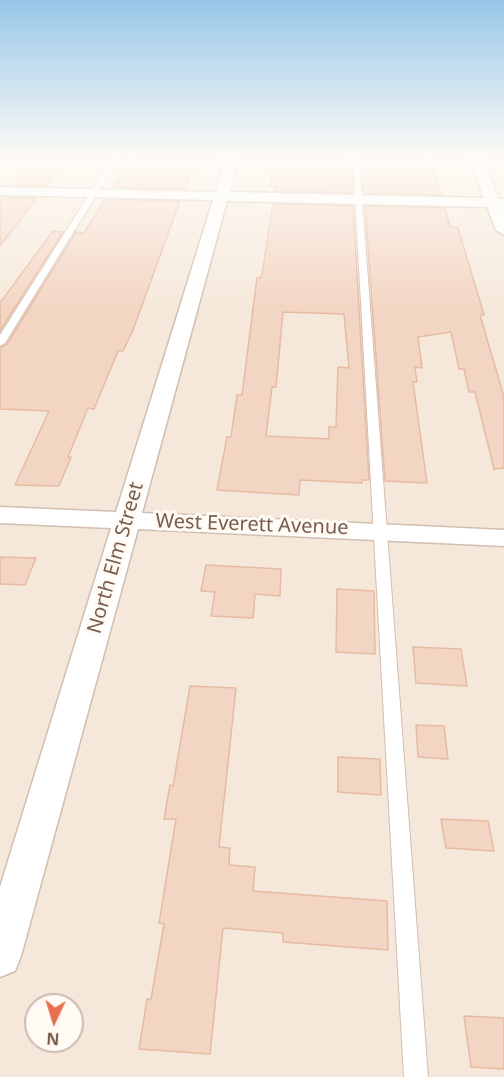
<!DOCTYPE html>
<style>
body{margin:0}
#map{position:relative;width:504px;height:1077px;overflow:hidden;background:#fdf6ec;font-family:"Noto Sans",sans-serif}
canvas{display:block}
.north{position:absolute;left:24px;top:993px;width:60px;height:60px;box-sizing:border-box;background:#fffaf3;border:2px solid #cabbb1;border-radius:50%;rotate:184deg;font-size:16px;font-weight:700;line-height:24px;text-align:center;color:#7a5c4d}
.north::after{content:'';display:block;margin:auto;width:21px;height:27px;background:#e76f51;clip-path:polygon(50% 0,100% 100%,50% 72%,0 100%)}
</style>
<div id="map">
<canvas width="504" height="1077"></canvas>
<div class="north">N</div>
</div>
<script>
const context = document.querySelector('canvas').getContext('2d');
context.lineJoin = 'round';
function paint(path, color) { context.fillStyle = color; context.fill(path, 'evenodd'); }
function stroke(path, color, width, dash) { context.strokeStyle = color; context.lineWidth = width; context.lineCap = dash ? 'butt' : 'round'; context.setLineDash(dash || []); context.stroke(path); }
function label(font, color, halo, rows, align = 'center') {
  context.font = font + ' "Noto Sans",sans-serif'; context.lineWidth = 6; context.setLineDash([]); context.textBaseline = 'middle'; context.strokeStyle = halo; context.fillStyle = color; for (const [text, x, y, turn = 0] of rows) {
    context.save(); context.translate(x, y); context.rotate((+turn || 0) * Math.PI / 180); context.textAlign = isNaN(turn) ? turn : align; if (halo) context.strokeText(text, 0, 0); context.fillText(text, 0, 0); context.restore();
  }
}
const residential = new Path2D(`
 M 0,160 L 504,160 L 504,1077 L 0,1077 ZM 36,1005 L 72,1005 L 72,1041 L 36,1041 Z`);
const building = new Path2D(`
 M 35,160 L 66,160 L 46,186 L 14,185 Z
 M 130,160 L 196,160 L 185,189 L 113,187 Z
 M 275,160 L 351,160 L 353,193 L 275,191 L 276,187 L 270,186 Z
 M 361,160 L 431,160 L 441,195 L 364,193 Z
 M 4,197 L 37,198 L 0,246 L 0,203 Z
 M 105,200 L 180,201 L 133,330 L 123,351 L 118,351 L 94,409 L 88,408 L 68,457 L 71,457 L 59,486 L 15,485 L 49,411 L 0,409 L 0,348 L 7,344 L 76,232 L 84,233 Z
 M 273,204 L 353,206 L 369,480 L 362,480 L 362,483 L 300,480 L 299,495 L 217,490 L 227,437 L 231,437 L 237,395 L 242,395 L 257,278 L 260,278 L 262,274 ZM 283,312 L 344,314 L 349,368 L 338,367 L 336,427 L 329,427 L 329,439 L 266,436 L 272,387 L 276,387 Z
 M 365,206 L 445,208 L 450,227 L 458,228 L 484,315 L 480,315 L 504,397 L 504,468 L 494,469 L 475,392 L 469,392 L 464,369 L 459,369 L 451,332 L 418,337 L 422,368 L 415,367 L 417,382 L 413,382 L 427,483 L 385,481 Z
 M 53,231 L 63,232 L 0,331 L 0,303 Z
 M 0,557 L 36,558 L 25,585 L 0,584 Z
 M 206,565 L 281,569 L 280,596 L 255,594 L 253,618 L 211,616 L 215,592 L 201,591 Z
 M 337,589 L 374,591 L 375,654 L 336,652 Z
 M 413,647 L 461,649 L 467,686 L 416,683 Z
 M 190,686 L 236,688 L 219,847 L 230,848 L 229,865 L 255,867 L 253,891 L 387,901 L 388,950 L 283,942 L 283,933 L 223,928 L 210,1054 L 139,1049 L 147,999 L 151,999 L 164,924 L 159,923 L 176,819 L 164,819 L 170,785 L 173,786 Z
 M 416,725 L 444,726 L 448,759 L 418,757 Z
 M 338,757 L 380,759 L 381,795 L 338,792 Z
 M 441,819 L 488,821 L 494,851 L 446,848 Z
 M 464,1016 L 504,1018 L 504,1069 L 471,1067 Z`);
const lane = new Path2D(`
 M 111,160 L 118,160 L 5,343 L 0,346 L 0,335 Z
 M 353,160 L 359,160 L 428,1077 L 404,1077 Z`);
const street = new Path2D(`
 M 225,160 L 238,160 L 230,192 L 484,198 L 470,160 L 483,160 L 499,199 L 504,199 L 504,235 L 496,230 L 487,207 L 227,201 L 142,513 L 504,530 L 504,546 L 138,529 L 21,956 L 15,971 L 0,977 L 0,887 L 111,528 L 0,523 L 0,507 L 116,512 L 213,200 L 0,195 L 0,187 L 216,192 Z`);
const streetNames = [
 ["West Everett Avenue",252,525,2],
 ["North Elm Street",116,558,-74]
];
paint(residential, '#f5e8da');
paint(building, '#f3d5c3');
stroke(building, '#e6bba3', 1.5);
stroke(lane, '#d1beb0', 2);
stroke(street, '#d1beb0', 3);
paint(lane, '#fff');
paint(street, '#fff');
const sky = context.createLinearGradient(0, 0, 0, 311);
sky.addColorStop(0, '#97c7e8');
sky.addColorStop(0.51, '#fefbf6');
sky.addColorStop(1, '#fefbf600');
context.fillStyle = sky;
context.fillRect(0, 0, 504, 311);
label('20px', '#7a5c4d', '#fffaf3', streetNames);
</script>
